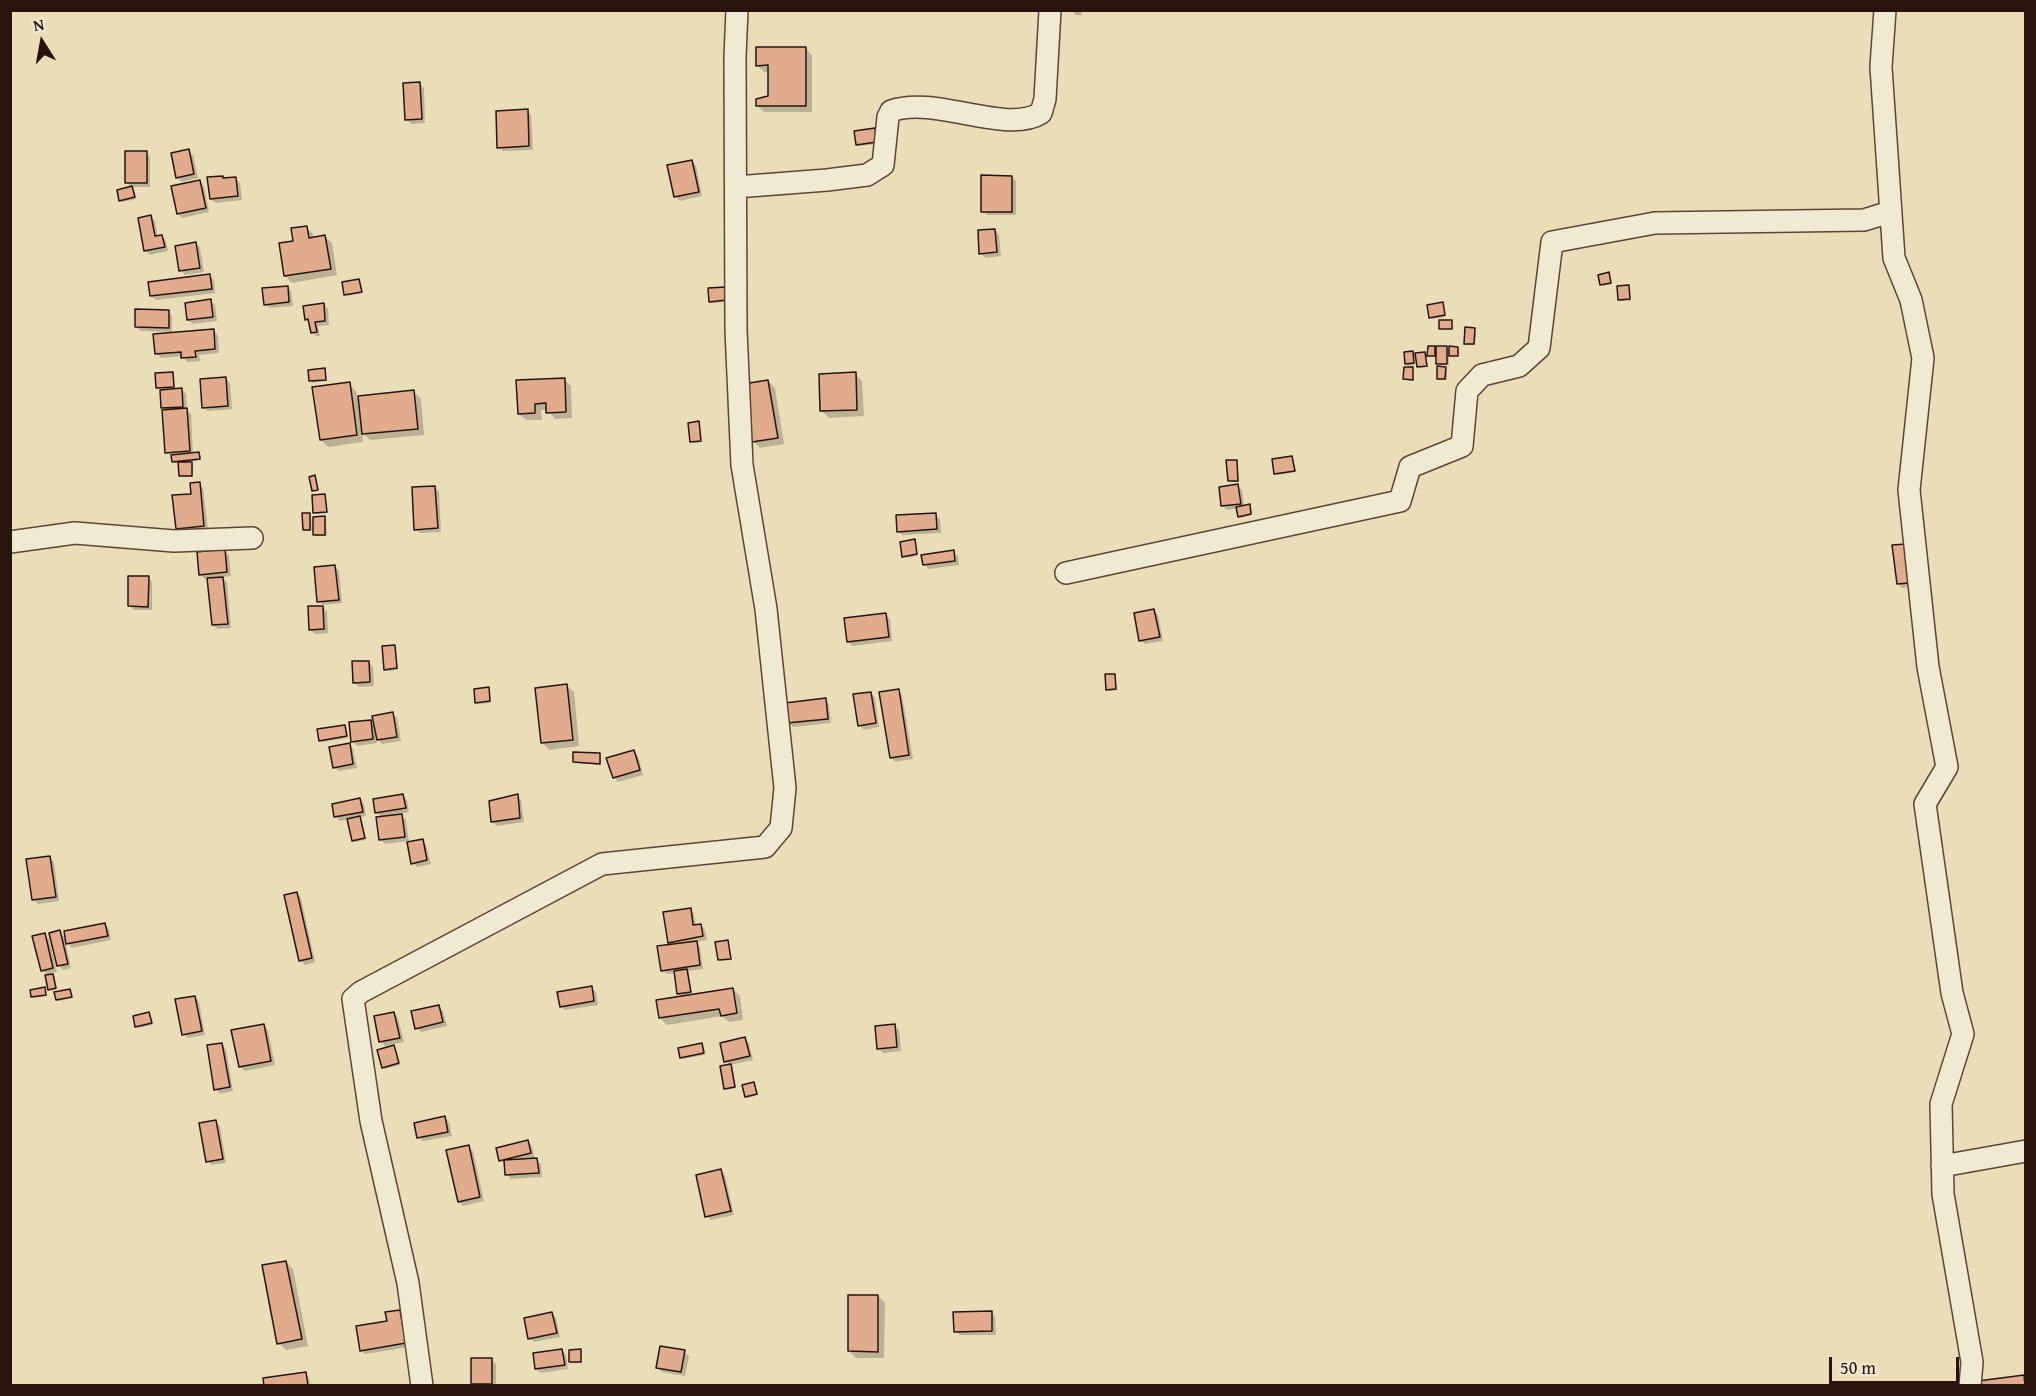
<!DOCTYPE html>
<style>
body{margin:0}
#map{position:relative;width:2036px;height:1396px;overflow:hidden;background:#eadeb9;font-family:"Gentium Book Plus",serif}
canvas{display:block}
.frame{position:absolute;inset:0;border:12px solid #28140c;pointer-events:none}
.north{position:absolute;left:12px;top:12px;width:60px;height:60px;-webkit-text-stroke:4px #f1ead2;paint-order:stroke;rotate:349deg;font-size:16px;font-weight:700;line-height:24px;text-align:center;color:#28140c}
.north::after{content:'';display:block;margin:auto;width:21px;height:27px;background:#28140c;clip-path:polygon(50% 0,100% 100%,50% 72%,0 100%)}
.scale{position:absolute;left:1829px;top:1357px;width:130px;height:27px;box-sizing:border-box;border:3px solid #28140c;border-top:0;padding-left:8px;font-size:18px;line-height:21px;white-space:nowrap;color:#28140c;-webkit-text-stroke:4px #f1ead2;paint-order:stroke}
</style>
<div id="map">
<canvas width="2036" height="1396"></canvas>
<div class="frame"></div>
<div class="north">N</div>
<div class="scale">50 m</div>
</div>
<script>
const context = document.querySelector('canvas').getContext('2d');
context.lineJoin = 'round';
function paint(path, color) { context.fillStyle = color; context.fill(path, 'evenodd'); }
function stroke(path, color, width, dash) { context.strokeStyle = color; context.lineWidth = width; context.lineCap = dash ? 'butt' : 'round'; context.setLineDash(dash || []); context.stroke(path); }
const shadow = new Path2D(`
 M 1073,10 L 1081,10 L 1082,15 L 1075,15 Z
 M 805,48 L 812,55 L 812,112 L 764,112 L 757,105 L 769,97 L 769,72 L 764,72 L 757,65 Z
 M 419,84 L 424,88 L 425,123 L 411,124 L 407,119 Z
 M 527,111 L 531,115 L 533,150 L 503,151 L 499,147 Z
 M 874,130 L 877,144 L 859,146 L 858,145 Z
 M 188,151 L 193,155 L 198,178 L 182,182 L 177,177 Z
 M 146,152 L 150,157 L 150,187 L 131,187 L 134,190 L 136,199 L 123,202 L 121,200 L 132,188 L 126,182 Z
 M 692,161 L 696,166 L 702,196 L 680,201 L 675,196 Z
 M 1012,177 L 1016,181 L 1016,215 L 987,215 L 983,211 Z
 M 235,179 L 240,183 L 242,200 L 216,203 L 211,199 L 225,180 Z
 M 200,182 L 204,186 L 209,212 L 182,218 L 178,213 Z
 M 151,217 L 155,221 L 158,237 L 162,236 L 166,241 L 168,251 L 150,255 L 146,251 Z
 M 306,227 L 313,234 L 314,238 L 325,237 L 332,243 L 337,275 L 292,283 L 285,276 L 295,242 Z
 M 995,230 L 999,235 L 1001,256 L 985,258 L 981,253 Z
 M 196,244 L 200,248 L 204,272 L 185,275 L 181,270 Z
 M 1609,274 L 1612,284 L 1603,286 L 1602,284 Z
 M 209,275 L 214,280 L 215,293 L 156,300 L 151,296 Z
 M 359,281 L 362,293 L 348,296 L 346,294 Z
 M 1628,286 L 1631,301 L 1621,301 L 1619,300 Z
 M 287,287 L 291,291 L 293,306 L 270,308 L 265,304 Z
 M 727,290 L 728,302 L 712,303 L 711,301 Z
 M 210,301 L 215,305 L 217,321 L 193,324 L 188,320 Z
 M 1442,303 L 1446,317 L 1432,319 L 1431,317 Z
 M 324,304 L 328,309 L 329,325 L 318,326 L 320,336 L 316,336 L 312,332 L 311,323 L 306,319 Z
 M 168,311 L 172,316 L 172,332 L 141,331 L 136,327 Z
 M 1474,329 L 1476,331 L 1475,345 L 1467,345 L 1465,343 Z
 M 213,331 L 218,335 L 219,353 L 199,355 L 200,361 L 187,362 L 183,356 L 161,358 L 156,353 Z
 M 1447,347 L 1451,351 L 1457,348 L 1459,350 L 1459,354 L 1450,355 L 1449,353 L 1449,365 L 1439,365 L 1438,357 L 1429,356 L 1429,348 Z
 M 1412,352 L 1415,365 L 1408,366 L 1406,364 Z
 M 1425,353 L 1428,367 L 1420,368 L 1418,366 Z
 M 1445,368 L 1447,370 L 1447,380 L 1440,380 L 1438,378 Z
 M 324,369 L 327,381 L 313,383 L 311,381 Z
 M 173,374 L 175,390 L 182,390 L 186,394 L 187,410 L 191,414 L 193,454 L 201,455 L 201,460 L 189,462 L 193,465 L 193,477 L 182,477 L 180,475 L 180,462 L 175,463 L 173,456 L 166,452 L 166,411 L 162,407 L 161,389 L 157,387 Z
 M 855,374 L 862,381 L 864,416 L 829,418 L 822,411 Z
 M 225,378 L 230,383 L 232,409 L 208,411 L 204,407 Z
 M 564,379 L 571,386 L 572,418 L 555,419 L 548,410 L 541,410 L 542,420 L 526,420 L 519,414 Z
 M 768,381 L 775,388 L 784,444 L 760,448 L 753,441 Z
 M 349,384 L 356,391 L 357,397 L 414,392 L 421,399 L 424,435 L 370,440 L 362,432 L 363,442 L 328,447 L 321,440 Z
 M 698,423 L 702,442 L 694,443 L 692,441 Z
 M 1292,457 L 1296,472 L 1277,475 L 1276,473 Z
 M 1236,461 L 1239,482 L 1231,482 L 1229,481 Z
 M 199,484 L 203,488 L 208,530 L 182,533 L 177,529 Z
 M 1238,486 L 1242,490 L 1244,507 L 1249,506 L 1251,508 L 1252,515 L 1241,518 L 1238,508 L 1227,510 L 1223,506 Z
 M 435,488 L 439,492 L 441,532 L 420,533 L 416,529 Z
 M 325,496 L 328,513 L 316,514 L 315,512 Z
 M 310,515 L 311,516 L 312,531 L 306,531 L 304,529 Z
 M 935,515 L 940,519 L 941,533 L 902,535 L 898,531 Z
 M 325,518 L 326,520 L 327,536 L 316,536 L 315,534 Z
 M 914,541 L 918,556 L 906,558 L 904,557 Z
 M 1894,547 L 1914,586 L 1902,588 L 1898,583 Z
 M 224,550 L 229,555 L 231,576 L 222,577 L 227,583 L 231,628 L 218,629 L 213,625 L 209,578 L 205,579 L 201,575 Z
 M 953,552 L 958,556 L 959,565 L 929,569 L 924,564 Z
 M 335,567 L 339,571 L 342,603 L 323,605 L 319,601 Z
 M 148,578 L 152,582 L 152,610 L 134,610 L 130,606 Z
 M 323,607 L 327,612 L 328,633 L 315,634 L 310,629 Z
 M 1154,610 L 1158,615 L 1163,641 L 1145,644 L 1140,640 Z
 M 885,614 L 890,619 L 892,641 L 852,646 L 848,641 Z
 M 394,646 L 398,670 L 387,671 L 386,669 Z
 M 369,662 L 373,667 L 374,686 L 359,687 L 354,682 Z
 M 1115,675 L 1117,690 L 1109,691 L 1107,689 Z
 M 567,686 L 574,692 L 579,746 L 549,750 L 543,743 Z
 M 489,689 L 491,703 L 478,704 L 476,702 Z
 M 898,690 L 902,695 L 913,759 L 895,762 L 891,757 Z
 M 871,693 L 875,698 L 879,727 L 864,730 L 859,725 Z
 M 825,700 L 829,704 L 831,723 L 793,727 L 789,723 Z
 M 392,714 L 397,718 L 401,741 L 382,744 L 376,737 L 377,743 L 357,746 L 353,741 L 370,721 L 376,727 Z
 M 344,726 L 348,738 L 322,742 L 321,740 Z
 M 349,745 L 353,749 L 357,768 L 339,771 L 335,767 Z
 M 634,751 L 638,756 L 643,775 L 618,782 L 614,777 Z
 M 599,754 L 601,756 L 601,765 L 576,763 L 575,761 Z
 M 403,796 L 407,800 L 409,812 L 400,814 L 406,820 L 409,843 L 422,840 L 426,845 L 431,864 L 417,867 L 413,863 L 408,841 L 385,844 L 381,839 L 382,818 L 377,812 Z
 M 517,796 L 521,800 L 524,822 L 497,826 L 492,822 Z
 M 360,800 L 364,804 L 366,816 L 360,817 L 366,840 L 355,842 L 349,819 L 340,821 L 336,817 Z
 M 49,857 L 54,862 L 59,901 L 38,904 L 34,900 Z
 M 297,894 L 301,898 L 315,962 L 305,965 L 300,960 Z
 M 690,909 L 694,914 L 696,926 L 701,925 L 705,930 L 707,940 L 696,942 L 700,947 L 703,969 L 688,971 L 692,996 L 733,989 L 740,996 L 743,1020 L 729,1022 L 722,1016 L 667,1025 L 660,1018 L 682,997 L 678,994 L 676,973 L 667,974 L 662,970 L 673,946 L 669,942 Z
 M 105,925 L 109,929 L 111,940 L 72,948 L 65,940 L 71,968 L 63,970 L 58,965 L 59,932 L 67,939 Z
 M 44,935 L 49,939 L 57,972 L 51,973 L 54,977 L 57,989 L 52,991 L 49,976 L 42,970 Z
 M 728,941 L 732,960 L 721,961 L 719,960 Z
 M 591,988 L 596,992 L 598,1005 L 565,1010 L 561,1006 Z
 M 44,989 L 47,996 L 34,998 L 33,997 Z
 M 70,991 L 73,998 L 59,1001 L 57,999 Z
 M 195,997 L 199,1002 L 205,1035 L 188,1038 L 184,1034 Z
 M 439,1007 L 443,1011 L 447,1026 L 421,1032 L 417,1028 Z
 M 394,1013 L 398,1018 L 404,1042 L 385,1046 L 381,1042 Z
 M 149,1014 L 152,1025 L 138,1028 L 136,1026 Z
 M 263,1025 L 268,1030 L 275,1065 L 245,1071 L 240,1067 Z
 M 894,1025 L 899,1030 L 901,1051 L 883,1053 L 879,1048 Z
 M 745,1039 L 749,1043 L 753,1060 L 730,1065 L 732,1067 L 736,1088 L 727,1090 L 725,1088 L 730,1066 L 726,1061 Z
 M 221,1044 L 226,1049 L 233,1091 L 220,1094 L 216,1089 Z
 M 701,1045 L 705,1055 L 683,1059 L 681,1057 Z
 M 393,1047 L 400,1065 L 385,1069 L 383,1067 Z
 M 754,1083 L 758,1095 L 748,1098 L 746,1096 Z
 M 445,1118 L 449,1122 L 452,1136 L 423,1141 L 418,1137 Z
 M 215,1122 L 220,1126 L 226,1163 L 212,1165 L 208,1161 Z
 M 528,1142 L 532,1146 L 535,1159 L 541,1164 L 542,1177 L 511,1179 L 507,1174 L 506,1166 L 501,1160 Z
 M 468,1147 L 473,1151 L 484,1201 L 463,1206 L 459,1202 Z
 M 721,1171 L 725,1175 L 734,1215 L 711,1220 L 707,1216 Z
 M 286,1262 L 293,1269 L 308,1346 L 286,1350 L 279,1343 Z
 M 878,1296 L 885,1303 L 884,1358 L 856,1358 L 849,1351 Z
 M 400,1311 L 404,1316 L 409,1347 L 365,1354 L 361,1350 Z
 M 552,1313 L 556,1318 L 560,1337 L 534,1342 L 529,1338 Z
 M 991,1313 L 995,1317 L 996,1335 L 960,1335 L 955,1331 Z
 M 562,1350 L 566,1355 L 568,1369 L 541,1373 L 536,1369 Z
 M 580,1351 L 582,1363 L 572,1363 L 571,1362 Z
 M 684,1352 L 689,1356 L 685,1376 L 662,1372 L 658,1368 Z
 M 491,1359 L 496,1364 L 496,1386 L 474,1386 L 472,1384 Z
 M 305,1374 L 309,1378 L 311,1386 L 265,1386 Z`);
const building = new Path2D(`
 M 756,47 L 806,47 L 806,106 L 756,106 L 756,99 L 768,96 L 768,65 L 756,66 Z
 M 420,82 L 422,119 L 405,120 L 403,83 Z
 M 528,109 L 529,146 L 497,148 L 496,111 Z
 M 875,128 L 877,142 L 856,145 L 854,131 Z
 M 189,149 L 194,174 L 176,178 L 171,153 Z
 M 125,151 L 147,151 L 147,183 L 125,183 Z
 M 692,160 L 699,192 L 674,197 L 667,165 Z
 M 981,175 L 1012,176 L 1012,212 L 981,212 Z
 M 223,176 L 223,178 L 236,177 L 238,196 L 210,199 L 207,177 Z
 M 200,180 L 206,208 L 177,214 L 171,186 Z
 M 132,186 L 135,197 L 119,201 L 117,190 Z
 M 151,215 L 155,236 L 162,235 L 165,247 L 144,251 L 138,218 Z
 M 307,226 L 309,238 L 325,235 L 331,269 L 284,276 L 279,243 L 293,241 L 291,228 Z
 M 995,229 L 997,252 L 979,254 L 978,230 Z
 M 196,242 L 200,268 L 179,271 L 175,246 Z
 M 1609,272 L 1611,283 L 1600,285 L 1598,275 Z
 M 210,274 L 212,289 L 150,296 L 148,282 Z
 M 359,279 L 362,292 L 344,295 L 342,282 Z
 M 1629,285 L 1630,299 L 1618,300 L 1617,286 Z
 M 288,286 L 289,302 L 264,305 L 262,288 Z
 M 726,287 L 727,300 L 709,302 L 708,288 Z
 M 211,299 L 213,317 L 187,320 L 185,303 Z
 M 1443,302 L 1445,315 L 1429,318 L 1427,305 Z
 M 324,303 L 325,321 L 315,322 L 317,332 L 311,333 L 308,319 L 305,320 L 303,306 Z
 M 135,309 L 169,310 L 169,328 L 135,327 Z
 M 1439,320 L 1452,320 L 1452,329 L 1439,329 Z
 M 1465,327 L 1475,328 L 1474,344 L 1464,344 Z
 M 214,329 L 215,349 L 195,351 L 196,357 L 181,358 L 181,352 L 155,354 L 153,334 Z
 M 1428,346 L 1435,346 L 1435,356 L 1427,356 Z
 M 1436,346 L 1447,346 L 1447,364 L 1436,364 Z
 M 1449,346 L 1458,347 L 1458,356 L 1449,356 Z
 M 1413,351 L 1414,363 L 1405,364 L 1404,352 Z
 M 1425,352 L 1427,366 L 1417,367 L 1415,353 Z
 M 1437,366 L 1446,367 L 1445,379 L 1437,379 Z
 M 1404,367 L 1413,367 L 1413,380 L 1403,379 Z
 M 325,368 L 326,380 L 309,381 L 308,370 Z
 M 173,372 L 174,387 L 156,388 L 155,373 Z
 M 856,372 L 857,410 L 820,411 L 819,374 Z
 M 226,377 L 228,406 L 202,408 L 200,379 Z
 M 565,378 L 566,412 L 546,413 L 546,403 L 535,404 L 535,413 L 518,414 L 516,380 Z
 M 768,380 L 778,438 L 752,442 L 743,384 Z
 M 350,382 L 357,435 L 320,440 L 312,387 Z
 M 182,388 L 183,407 L 161,408 L 160,390 Z
 M 414,390 L 418,429 L 362,434 L 358,396 Z
 M 187,408 L 190,451 L 165,453 L 162,410 Z
 M 699,421 L 701,441 L 690,442 L 688,423 Z
 M 199,452 L 200,459 L 172,462 L 171,455 Z
 M 1292,456 L 1295,471 L 1274,474 L 1272,459 Z
 M 1226,460 L 1237,460 L 1238,481 L 1228,481 Z
 M 178,462 L 192,462 L 192,476 L 179,476 Z
 M 315,475 L 318,490 L 312,491 L 309,477 Z
 M 200,482 L 204,526 L 176,529 L 172,495 L 191,494 L 190,483 Z
 M 1238,484 L 1241,504 L 1221,506 L 1219,487 Z
 M 435,486 L 438,528 L 414,530 L 412,487 Z
 M 325,494 L 327,512 L 313,513 L 312,495 Z
 M 1250,504 L 1251,514 L 1238,517 L 1236,507 Z
 M 302,513 L 310,513 L 310,530 L 303,530 Z
 M 936,513 L 937,529 L 897,532 L 896,515 Z
 M 325,516 L 325,535 L 313,535 L 313,517 Z
 M 915,539 L 917,554 L 902,557 L 900,542 Z
 M 1906,544 L 1910,583 L 1897,584 L 1892,545 Z
 M 225,549 L 227,572 L 199,575 L 197,552 Z
 M 954,550 L 955,561 L 923,565 L 921,555 Z
 M 335,565 L 339,600 L 317,602 L 314,567 Z
 M 128,576 L 149,576 L 148,607 L 128,606 Z
 M 223,577 L 228,624 L 212,625 L 207,578 Z
 M 308,606 L 323,606 L 324,629 L 309,630 Z
 M 1154,609 L 1160,637 L 1139,641 L 1134,613 Z
 M 886,613 L 889,637 L 847,642 L 844,618 Z
 M 395,645 L 397,668 L 384,670 L 382,646 Z
 M 352,661 L 369,661 L 370,682 L 353,683 Z
 M 1105,674 L 1115,674 L 1116,689 L 1106,690 Z
 M 567,684 L 573,740 L 541,743 L 535,688 Z
 M 489,687 L 490,701 L 475,703 L 474,689 Z
 M 899,689 L 909,755 L 890,758 L 879,692 Z
 M 871,692 L 876,723 L 858,726 L 853,694 Z
 M 826,698 L 828,719 L 787,723 L 785,703 Z
 M 393,712 L 397,737 L 377,740 L 372,716 Z
 M 371,720 L 373,739 L 351,742 L 349,722 Z
 M 345,725 L 347,736 L 319,741 L 317,729 Z
 M 350,743 L 353,764 L 333,768 L 329,747 Z
 M 634,750 L 640,770 L 613,778 L 606,758 Z
 M 573,752 L 600,753 L 600,764 L 573,762 Z
 M 403,794 L 406,808 L 375,813 L 373,799 Z
 M 518,794 L 520,818 L 491,822 L 489,801 Z
 M 360,798 L 363,812 L 334,817 L 332,804 Z
 M 402,814 L 405,837 L 379,840 L 376,817 Z
 M 360,816 L 365,838 L 352,841 L 347,819 Z
 M 423,839 L 427,860 L 411,864 L 407,842 Z
 M 50,856 L 56,897 L 32,900 L 26,859 Z
 M 297,892 L 312,958 L 299,961 L 284,895 Z
 M 691,908 L 693,925 L 701,924 L 703,936 L 668,943 L 663,912 Z
 M 105,923 L 108,936 L 66,944 L 64,931 Z
 M 60,930 L 68,964 L 57,966 L 49,933 Z
 M 45,933 L 53,968 L 41,971 L 32,936 Z
 M 728,940 L 731,959 L 718,960 L 715,942 Z
 M 697,941 L 700,965 L 661,971 L 657,946 Z
 M 687,969 L 691,992 L 677,994 L 674,971 Z
 M 53,974 L 56,988 L 48,990 L 45,975 Z
 M 592,986 L 594,1001 L 560,1007 L 557,992 Z
 M 45,987 L 46,995 L 31,997 L 30,990 Z
 M 733,988 L 737,1013 L 721,1016 L 719,1009 L 659,1018 L 656,1000 Z
 M 70,989 L 72,997 L 56,1000 L 54,992 Z
 M 195,996 L 202,1031 L 182,1035 L 175,999 Z
 M 439,1005 L 443,1022 L 415,1029 L 411,1011 Z
 M 149,1012 L 152,1023 L 135,1027 L 133,1016 Z
 M 394,1012 L 400,1038 L 379,1042 L 374,1016 Z
 M 264,1024 L 271,1061 L 239,1067 L 231,1030 Z
 M 895,1024 L 897,1047 L 877,1049 L 875,1026 Z
 M 745,1037 L 750,1056 L 724,1062 L 720,1043 Z
 M 222,1043 L 230,1087 L 214,1090 L 207,1045 Z
 M 702,1043 L 704,1053 L 680,1058 L 678,1048 Z
 M 394,1045 L 399,1063 L 382,1068 L 377,1050 Z
 M 731,1064 L 735,1087 L 724,1089 L 720,1066 Z
 M 754,1082 L 757,1094 L 745,1097 L 742,1085 Z
 M 445,1116 L 448,1132 L 417,1138 L 414,1123 Z
 M 216,1120 L 223,1159 L 206,1162 L 199,1123 Z
 M 528,1140 L 531,1153 L 499,1161 L 496,1148 Z
 M 469,1145 L 480,1197 L 458,1202 L 446,1150 Z
 M 537,1158 L 539,1173 L 505,1175 L 504,1160 Z
 M 721,1169 L 731,1211 L 705,1217 L 696,1175 Z
 M 286,1261 L 302,1339 L 277,1344 L 262,1265 Z
 M 848,1295 L 878,1295 L 878,1352 L 848,1351 Z
 M 400,1310 L 406,1343 L 360,1351 L 356,1326 L 387,1321 L 385,1312 Z
 M 992,1311 L 992,1331 L 954,1332 L 953,1312 Z
 M 552,1312 L 557,1333 L 528,1339 L 524,1318 Z
 M 660,1346 L 685,1350 L 681,1372 L 656,1368 Z
 M 562,1349 L 565,1365 L 535,1369 L 533,1353 Z
 M 581,1349 L 581,1362 L 569,1362 L 569,1350 Z
 M 471,1358 L 492,1358 L 492,1384 L 471,1384 Z
 M 306,1372 L 308,1386 L 264,1386 L 263,1378 Z
 M 2024,1375 L 2025,1386 L 1978,1386 L 1978,1381 Z`);
const street = new Path2D(`
 M 1885,10 L 1881,67 L 1894,258 L 1911,300 L 1923,358 L 1909,490 L 1928,667 L 1947,767 L 1925,804 L 1952,993 L 1963,1034 L 1941,1104 L 1943,1194 L 1972,1362 L 1970,1386
 M 736,187 L 827,180 L 867,175 L 883,165 L 888,117 L 891,111 C 935,95 1006,135 1041,113 L 1045,99 L 1050,10
 M 10,542 L 75,533 L 174,541 L 252,538
 M 1066,573 L 1400,501 L 1410,467 L 1462,446 L 1467,391 L 1482,375 L 1519,366 L 1539,348 L 1552,242 L 1655,223 L 1864,220 L 1890,212
 M 1942,1166 L 2026,1151
 M 422,1386 L 408,1283 L 371,1121 L 353,999 L 361,992 L 602,864 L 765,847 L 781,828 L 785,788 L 766,609 L 742,465 L 736,330 L 735,57 L 737,10`);
paint(shadow, '#0003');
paint(building, '#e0ac8d');
stroke(building, '#28140c', 1.5);
stroke(street, '#584637', 24);
stroke(street, '#f1ead2', 21);
</script>
